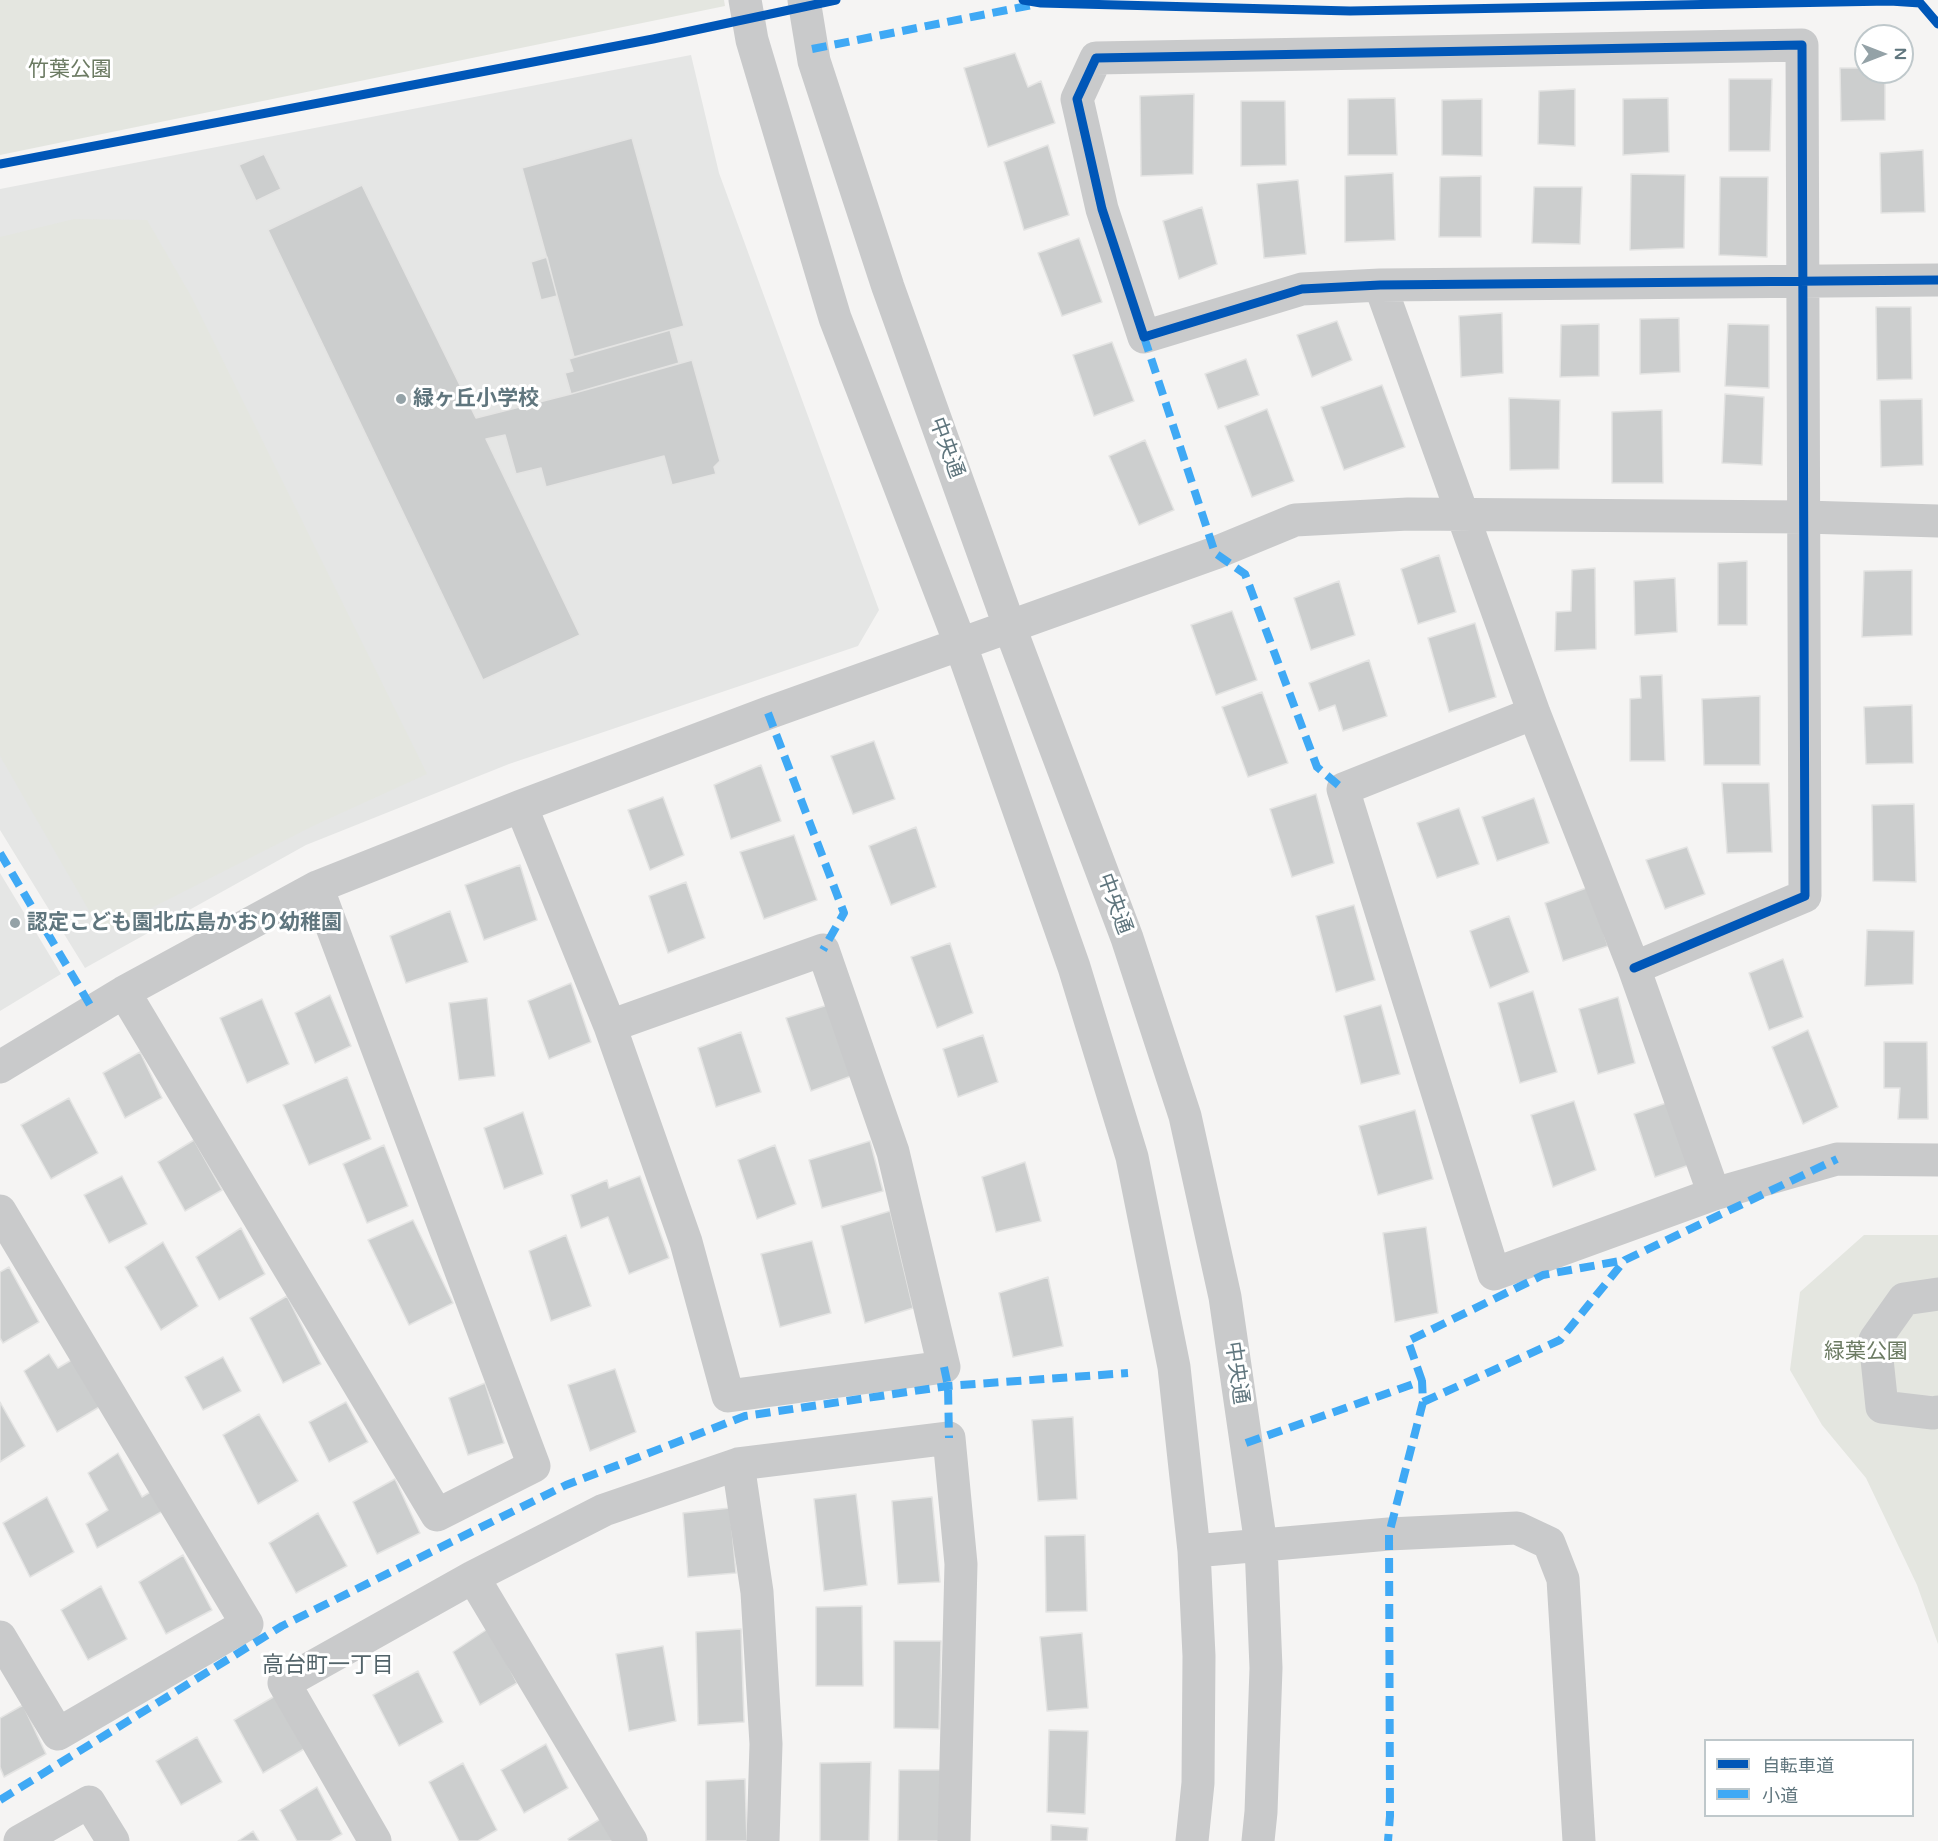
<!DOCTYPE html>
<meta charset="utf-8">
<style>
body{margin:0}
#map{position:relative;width:1938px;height:1841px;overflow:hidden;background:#f5f4f3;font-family:"Varela Round","Noto Sans JP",sans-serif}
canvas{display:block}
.legend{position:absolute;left:1704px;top:1739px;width:210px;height:78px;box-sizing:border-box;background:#fff;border:2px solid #bfc8cb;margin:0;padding:8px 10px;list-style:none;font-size:18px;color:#60767e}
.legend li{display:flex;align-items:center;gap:12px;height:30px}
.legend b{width:30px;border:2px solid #bfc8cb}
.north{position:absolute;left:1854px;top:24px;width:60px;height:60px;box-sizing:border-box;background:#fff;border:2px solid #bfc8cb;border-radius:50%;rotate:90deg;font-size:16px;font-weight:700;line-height:24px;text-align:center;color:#60767e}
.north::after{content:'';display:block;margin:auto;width:21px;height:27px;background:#94a2a7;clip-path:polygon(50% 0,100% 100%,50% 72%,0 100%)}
</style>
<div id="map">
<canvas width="1938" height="1841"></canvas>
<ul class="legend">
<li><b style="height:8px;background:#0057b8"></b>自転車道</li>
<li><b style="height:8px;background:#3fa9f5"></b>小道</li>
</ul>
<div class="north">N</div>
</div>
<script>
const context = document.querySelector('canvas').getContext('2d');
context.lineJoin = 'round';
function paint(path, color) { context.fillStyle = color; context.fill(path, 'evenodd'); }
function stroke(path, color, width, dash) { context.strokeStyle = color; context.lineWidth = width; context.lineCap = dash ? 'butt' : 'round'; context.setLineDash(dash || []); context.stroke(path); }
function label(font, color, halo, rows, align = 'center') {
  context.font = font + ' "Varela Round","Noto Sans JP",sans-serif'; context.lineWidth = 6; context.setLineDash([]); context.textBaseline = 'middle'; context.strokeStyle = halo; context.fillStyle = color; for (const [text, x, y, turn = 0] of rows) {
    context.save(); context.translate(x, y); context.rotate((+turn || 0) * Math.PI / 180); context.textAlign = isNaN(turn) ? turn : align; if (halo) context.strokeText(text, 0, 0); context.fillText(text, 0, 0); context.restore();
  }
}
const built = new Path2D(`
 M 691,55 L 719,173 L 879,610 L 858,646 L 509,764 L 306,845 L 85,968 L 0,830 L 0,189 Z
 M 0,873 L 61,974 L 0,1011 Z`);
const green = new Path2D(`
 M 0,0 L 724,0 L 725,6 L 0,155 Z
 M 74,219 L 147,220 L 191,296 L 427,774 L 315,825 L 102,933 L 0,756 L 0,237 Z
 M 1864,1235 L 1938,1235 L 1938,1644 L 1917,1585 L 1866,1478 L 1822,1425 L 1790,1370 L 1800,1292 Z`);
const building = new Path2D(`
 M 1015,53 L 1028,87 L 1041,81 L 1055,123 L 988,147 L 964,68 Z
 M 1840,68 L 1866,68 L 1866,72 L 1885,72 L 1885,120 L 1841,121 Z
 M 1729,79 L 1772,79 L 1770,151 L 1729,151 Z
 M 1575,89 L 1575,146 L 1538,144 L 1539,91 Z
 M 1194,94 L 1193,174 L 1141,176 L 1140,96 Z
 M 1395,98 L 1397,155 L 1348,155 L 1348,99 Z
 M 1668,98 L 1669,152 L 1623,155 L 1623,99 Z
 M 1482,99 L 1482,156 L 1442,155 L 1442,100 Z
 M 1241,101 L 1285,101 L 1286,165 L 1241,166 Z
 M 632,138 L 684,326 L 574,357 L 522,168 Z
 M 1048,145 L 1069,215 L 1024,230 L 1004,162 Z
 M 1923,150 L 1925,212 L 1881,213 L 1880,153 Z
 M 264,154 L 281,189 L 256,201 L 239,165 Z
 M 1393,173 L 1395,240 L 1345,242 L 1345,176 Z
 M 1631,174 L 1685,175 L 1684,248 L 1630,250 Z
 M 1481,176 L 1481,237 L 1439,237 L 1440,177 Z
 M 1720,177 L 1768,177 L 1767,257 L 1719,255 Z
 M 1298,180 L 1306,254 L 1264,258 L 1257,184 Z
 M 362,185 L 476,418 L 571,394 L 692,360 L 720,461 L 714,467 L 716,474 L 672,485 L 664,456 L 546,487 L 541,468 L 516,474 L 505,435 L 486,439 L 580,635 L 483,680 L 268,230 Z
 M 1534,187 L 1582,187 L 1580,244 L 1532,243 Z
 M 1202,207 L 1217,264 L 1179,279 L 1163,221 Z
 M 1079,238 L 1102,302 L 1062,316 L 1038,253 Z
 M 547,257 L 557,296 L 541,300 L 531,262 Z
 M 1876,307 L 1911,307 L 1912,379 L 1877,380 Z
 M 1502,313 L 1503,373 L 1461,377 L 1459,316 Z
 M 1679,318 L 1680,372 L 1640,374 L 1640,319 Z
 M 1337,321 L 1352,360 L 1312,377 L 1297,335 Z
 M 1599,324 L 1599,376 L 1560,377 L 1561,325 Z
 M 1728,324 L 1769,325 L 1769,388 L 1725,386 Z
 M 670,330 L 679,363 L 571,394 L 565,373 L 573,371 L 569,359 Z
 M 1112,342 L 1134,401 L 1094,416 L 1073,355 Z
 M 1246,359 L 1259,395 L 1218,409 L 1205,374 Z
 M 1382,385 L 1405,447 L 1344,470 L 1321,407 Z
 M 1725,394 L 1764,397 L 1762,465 L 1722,463 Z
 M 1509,398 L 1560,400 L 1559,469 L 1510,470 Z
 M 1922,399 L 1923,465 L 1881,467 L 1880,400 Z
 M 1267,409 L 1294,481 L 1252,497 L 1225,426 Z
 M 1662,410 L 1663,483 L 1612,483 L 1612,412 Z
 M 1145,440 L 1174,510 L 1139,525 L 1109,456 Z
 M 1439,555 L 1456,612 L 1418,624 L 1401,569 Z
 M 1747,561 L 1747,625 L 1718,625 L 1718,563 Z
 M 1595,568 L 1596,649 L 1555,651 L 1556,612 L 1571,611 L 1572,570 Z
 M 1912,570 L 1912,635 L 1862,637 L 1864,571 Z
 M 1675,578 L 1677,632 L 1635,635 L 1634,581 Z
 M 1339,581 L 1355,635 L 1311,650 L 1294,598 Z
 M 1232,611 L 1257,680 L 1216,695 L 1191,625 Z
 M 1475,623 L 1496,697 L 1449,712 L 1428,638 Z
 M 1369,660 L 1387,716 L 1343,731 L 1335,705 L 1319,711 L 1309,683 Z
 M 1662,675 L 1665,761 L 1630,761 L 1630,699 L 1641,698 L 1640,676 Z
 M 1262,692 L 1288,763 L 1248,777 L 1222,707 Z
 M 1760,696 L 1760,765 L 1704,765 L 1702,699 Z
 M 1912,705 L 1913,763 L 1866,764 L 1864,707 Z
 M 874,741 L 895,799 L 853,814 L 831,756 Z
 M 761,765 L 781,821 L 731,839 L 714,785 Z
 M 1722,783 L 1769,783 L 1772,852 L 1727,853 Z
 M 1316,794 L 1334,863 L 1292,877 L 1270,809 Z
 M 663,797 L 684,855 L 650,870 L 628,810 Z
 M 1534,798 L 1549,843 L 1497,861 L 1482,817 Z
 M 1914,804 L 1916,882 L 1873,881 L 1872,805 Z
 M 1459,808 L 1479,864 L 1437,878 L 1417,823 Z
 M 916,827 L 936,887 L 891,905 L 869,846 Z
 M 794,835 L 817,900 L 764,919 L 740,852 Z
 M 1687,847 L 1705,894 L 1665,909 L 1646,860 Z
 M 520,865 L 537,920 L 484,940 L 465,885 Z
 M 686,882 L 705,938 L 668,953 L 649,896 Z
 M 1589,887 L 1608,946 L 1563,961 L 1545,903 Z
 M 1354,905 L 1375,980 L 1336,992 L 1316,916 Z
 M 450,911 L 468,962 L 406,983 L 390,936 Z
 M 1509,916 L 1529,972 L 1490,988 L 1470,931 Z
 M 1867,930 L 1914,931 L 1913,984 L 1865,986 Z
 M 950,943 L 973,1013 L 937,1028 L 911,957 Z
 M 1783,959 L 1803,1017 L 1769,1030 L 1749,973 Z
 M 571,983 L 591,1042 L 549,1059 L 528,1001 Z
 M 1533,991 L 1557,1072 L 1520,1083 L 1498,1003 Z
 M 330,995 L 351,1046 L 315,1063 L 295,1013 Z
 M 1618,997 L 1635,1063 L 1598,1074 L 1579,1009 Z
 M 487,998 L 495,1076 L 459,1080 L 449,1003 Z
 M 262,999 L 289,1064 L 247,1083 L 220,1018 Z
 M 831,1004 L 854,1075 L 811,1091 L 786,1018 Z
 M 1381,1005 L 1400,1074 L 1361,1084 L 1344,1016 Z
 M 1808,1030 L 1838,1107 L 1803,1124 L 1772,1047 Z
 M 741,1032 L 761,1092 L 716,1107 L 698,1048 Z
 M 983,1035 L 998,1082 L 958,1097 L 943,1049 Z
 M 1884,1042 L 1927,1042 L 1928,1119 L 1898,1119 L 1900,1088 L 1884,1088 Z
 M 140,1052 L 162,1098 L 125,1118 L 103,1073 Z
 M 347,1077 L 371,1139 L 309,1165 L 283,1105 Z
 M 69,1098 L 98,1153 L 51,1179 L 21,1125 Z
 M 1574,1101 L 1596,1170 L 1553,1187 L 1531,1115 Z
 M 1672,1101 L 1692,1164 L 1655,1177 L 1634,1114 Z
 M 1415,1110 L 1433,1179 L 1378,1195 L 1359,1126 Z
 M 523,1112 L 543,1174 L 504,1189 L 484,1128 Z
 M 194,1140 L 222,1190 L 185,1211 L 158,1162 Z
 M 870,1141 L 883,1191 L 822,1208 L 809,1160 Z
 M 384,1145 L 408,1206 L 367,1223 L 343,1164 Z
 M 775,1145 L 796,1204 L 757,1219 L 738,1160 Z
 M 1025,1162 L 1041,1221 L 996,1232 L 982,1177 Z
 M 122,1176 L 147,1224 L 109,1243 L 84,1195 Z
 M 640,1176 L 669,1258 L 629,1274 L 608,1217 L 581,1228 L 571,1195 L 607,1180 L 609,1188 Z
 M 890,1211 L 913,1308 L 865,1323 L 841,1226 Z
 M 413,1220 L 453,1303 L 409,1325 L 368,1240 Z
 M 1426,1227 L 1438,1313 L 1395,1322 L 1383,1233 Z
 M 241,1228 L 265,1274 L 219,1300 L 196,1257 Z
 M 566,1235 L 591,1306 L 551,1321 L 529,1251 Z
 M 812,1241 L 831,1313 L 780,1327 L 761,1254 Z
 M 163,1242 L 198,1306 L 161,1330 L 125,1267 Z
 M 9,1267 L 39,1322 L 3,1343 L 0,1338 L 0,1272 Z
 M 1048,1277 L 1063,1346 L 1013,1357 L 999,1293 Z
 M 287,1296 L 321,1364 L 283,1383 L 250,1318 Z
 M 49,1354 L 58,1368 L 75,1358 L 101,1406 L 57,1432 L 24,1371 Z
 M 223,1357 L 241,1391 L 203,1410 L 185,1377 Z
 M 615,1369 L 636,1432 L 590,1451 L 568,1385 Z
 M 485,1383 L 504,1443 L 468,1455 L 449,1398 Z
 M 0,1402 L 25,1446 L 0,1462 Z
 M 346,1402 L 368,1442 L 329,1462 L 309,1422 Z
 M 259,1414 L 298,1481 L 258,1504 L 223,1435 Z
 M 1073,1417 L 1077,1499 L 1038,1501 L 1032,1420 Z
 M 118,1453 L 142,1497 L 152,1491 L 163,1511 L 97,1548 L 86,1524 L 108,1510 L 88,1473 Z
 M 395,1479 L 420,1533 L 377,1554 L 353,1502 Z
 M 856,1494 L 867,1585 L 824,1591 L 814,1499 Z
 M 47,1497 L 74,1552 L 30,1577 L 3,1523 Z
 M 932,1497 L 940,1582 L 898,1584 L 892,1501 Z
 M 730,1508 L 736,1573 L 688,1577 L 683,1513 Z
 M 318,1513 L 347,1566 L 296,1593 L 269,1543 Z
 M 1085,1535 L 1087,1611 L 1046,1612 L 1045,1536 Z
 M 183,1555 L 212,1610 L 166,1634 L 139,1582 Z
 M 101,1586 L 127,1639 L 88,1660 L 61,1610 Z
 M 862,1606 L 863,1686 L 816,1686 L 816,1607 Z
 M 489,1628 L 517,1683 L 480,1705 L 453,1652 Z
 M 741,1629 L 744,1722 L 698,1725 L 696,1632 Z
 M 1082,1633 L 1088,1708 L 1047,1711 L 1040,1637 Z
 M 894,1641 L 941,1641 L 939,1729 L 894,1728 Z
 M 663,1646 L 676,1721 L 629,1731 L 616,1654 Z
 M 418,1671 L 443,1722 L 399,1746 L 373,1695 Z
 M 275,1696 L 304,1749 L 263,1773 L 234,1720 Z
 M 23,1705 L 46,1754 L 4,1777 L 0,1767 L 0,1718 Z
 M 1049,1730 L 1088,1731 L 1085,1814 L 1047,1812 Z
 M 197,1737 L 222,1782 L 181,1805 L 156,1761 Z
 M 546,1744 L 568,1788 L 524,1813 L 501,1770 Z
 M 871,1762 L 869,1841 L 820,1841 L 820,1763 Z
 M 463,1763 L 497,1830 L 478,1841 L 459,1841 L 429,1782 Z
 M 899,1770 L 945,1770 L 941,1841 L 898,1841 Z
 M 745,1779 L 747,1841 L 706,1841 L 706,1781 Z
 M 317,1787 L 342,1834 L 330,1841 L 297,1841 L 280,1810 Z
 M 605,1816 L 619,1841 L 569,1841 L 568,1839 Z
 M 1051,1825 L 1088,1828 L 1087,1841 L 1051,1841 Z
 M 253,1831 L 259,1841 L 238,1841 Z`);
const minor = new Path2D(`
 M 745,0 L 752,40 L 835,318 L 960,643 L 1074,967 L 1132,1157 L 1174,1367 L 1194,1551 L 1199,1656 L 1198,1783 L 1192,1841
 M 804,0 L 814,61 L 888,287 L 1009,625 L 1127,938 L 1185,1116 L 1225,1297 L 1261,1545 L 1266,1668 L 1261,1812 L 1258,1841
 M 1380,285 L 1534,713 L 1634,968 L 1714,1194
 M 1534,713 L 1343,789 L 1494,1274 L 1714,1194 L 1837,1159 L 1938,1160
 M 521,806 L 610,1026 L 686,1242 L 728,1396 L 944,1367 L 893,1152 L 823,950 L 610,1026
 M 1634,968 L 1805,896 C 1805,612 1804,328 1802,45 L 1096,58 L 1077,99 L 1102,209 L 1144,337 L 1302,289 L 1380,285 L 1938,280
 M 124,992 L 437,1515 L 534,1466 L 317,887
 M 0,1067 L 124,992 L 317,887 L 521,806 L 768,713 L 1215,553 L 1295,520 L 1408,514 L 1805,517 L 1938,521
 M 0,1211 L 247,1624 L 58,1734 L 0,1637
 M 1938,1294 L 1904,1299 L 1875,1340 L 1882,1407 L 1933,1413 L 1938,1412
 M 738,1464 L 757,1592 L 766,1744 L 763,1841
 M 1194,1551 L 1389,1534 L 1517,1528 L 1549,1543 L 1563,1579 L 1579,1841
 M 473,1577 L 631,1841
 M 20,1841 L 89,1802 L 113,1841
 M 375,1841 L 284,1683 L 473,1577 L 604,1510 L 738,1464 L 949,1438 L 961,1564 L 954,1841`);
const quiet = new Path2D(`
 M 812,49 L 1032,5
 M 1144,337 L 1215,553 L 1245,574 L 1317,767 L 1343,789
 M 768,713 L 844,913 L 823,950
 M 0,853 L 93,1010
 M 944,1367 L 948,1386 L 949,1438
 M 1422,1381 L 1408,1341 L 1543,1275 L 1625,1260
 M 1423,1402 L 1560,1340 L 1625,1260 L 1837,1159
 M 1246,1443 L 1422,1381 L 1423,1402 L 1389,1534 L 1390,1816 L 1388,1841
 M 0,1800 L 282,1626 L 566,1485 L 745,1416 L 948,1386 L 1128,1373`);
const cycleway = new Path2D(`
 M 1023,0 L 1041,3 L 1350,11 L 1890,1 L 1920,3 L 1938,24
 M 0,164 L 653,39 L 836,0
 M 1634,968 L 1805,896 C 1805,612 1804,328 1802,45 L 1096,58 L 1077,99 L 1102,209 L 1144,337 L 1302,289 L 1380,285 L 1938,280`);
const markers = [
 [401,399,6,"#94a2a7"],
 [15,923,6,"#94a2a7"]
];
const parkNames = [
 ["竹葉公園",70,70],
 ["緑葉公園",1866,1352]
];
const poiNames = [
 ["緑ヶ丘小学校",413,399],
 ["認定こども園北広島かおり幼稚園",27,923]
];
const streetNames = [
 ["中央通",946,448,70],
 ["中央通",1114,904,70],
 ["中央通",1236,1373,82]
];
const neighbourhoodNames = [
 ["高台町一丁目",328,1666]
];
paint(built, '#e5e6e5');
paint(green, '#e4e6e0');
paint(building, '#cccece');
stroke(building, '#e4e4e3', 1.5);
stroke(minor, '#c9cacb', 33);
stroke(quiet, '#3fa9f5', 8, [15, 8]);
stroke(cycleway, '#0057b8', 9);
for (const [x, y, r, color] of markers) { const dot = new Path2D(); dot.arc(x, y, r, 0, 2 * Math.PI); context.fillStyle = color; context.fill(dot); stroke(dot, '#fff', 2); }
label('21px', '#6c7b63', '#fff', parkNames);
label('bold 21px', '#60767e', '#fff', poiNames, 'left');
label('21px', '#60767e', '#fff', streetNames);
label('22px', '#526369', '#fff', neighbourhoodNames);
</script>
